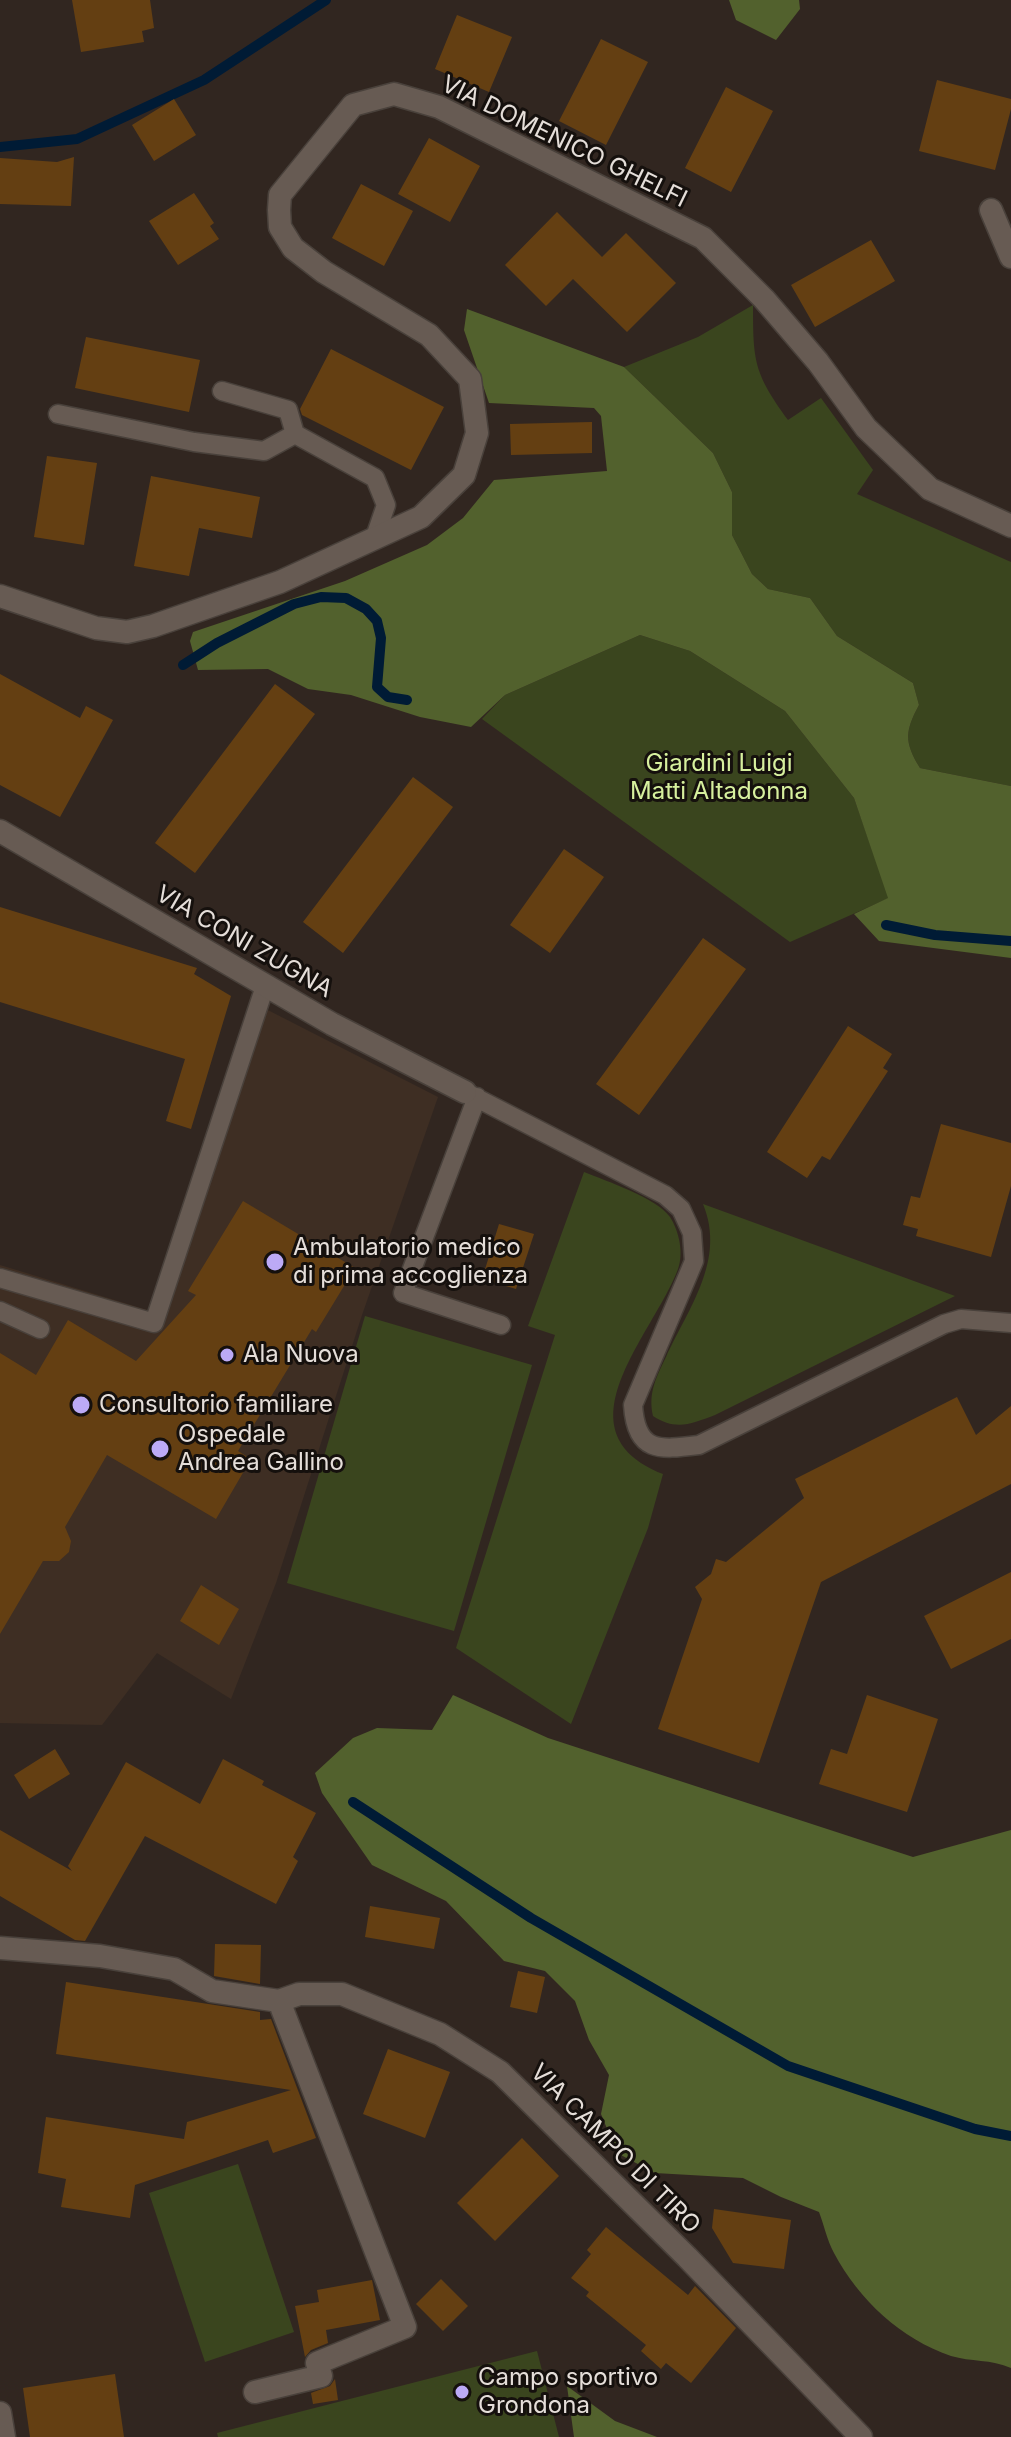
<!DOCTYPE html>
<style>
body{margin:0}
canvas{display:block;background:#312620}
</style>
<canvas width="1011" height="2437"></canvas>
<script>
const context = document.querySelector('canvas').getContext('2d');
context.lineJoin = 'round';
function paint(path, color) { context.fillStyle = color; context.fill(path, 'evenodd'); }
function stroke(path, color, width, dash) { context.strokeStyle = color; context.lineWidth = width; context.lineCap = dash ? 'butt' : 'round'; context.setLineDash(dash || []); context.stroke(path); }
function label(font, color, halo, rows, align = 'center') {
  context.font = font + ' Inter,sans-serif'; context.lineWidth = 6; context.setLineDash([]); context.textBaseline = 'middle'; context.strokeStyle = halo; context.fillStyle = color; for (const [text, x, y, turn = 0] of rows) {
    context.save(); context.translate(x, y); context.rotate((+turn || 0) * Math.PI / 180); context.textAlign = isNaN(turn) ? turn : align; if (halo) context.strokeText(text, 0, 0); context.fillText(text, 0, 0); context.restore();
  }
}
const built = new Path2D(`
 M 254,1003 L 438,1097 L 362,1315 L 276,1583 L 231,1699 L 157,1653 L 102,1725 L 0,1723 L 0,1265 L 154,1312 Z`);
const green = new Path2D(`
 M 753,305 C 753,362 754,373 788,420 L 821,398 L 873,470 L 857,494 L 1011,562 L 1011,786 L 920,768 C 904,742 905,731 919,705 L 913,683 L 837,636 L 810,598 L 768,589 L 752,574 L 732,535 L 732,492 L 713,453 L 624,367 L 698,337 Z
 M 640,635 L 690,651 L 785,711 L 854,798 L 889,898 L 790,942 L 482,719 L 505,695 Z
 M 584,1172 C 606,1181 657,1198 670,1217 C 679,1231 684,1253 678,1269 C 654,1334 555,1431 663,1474 L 648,1528 L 571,1724 L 456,1648 L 555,1335 L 528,1326 Z
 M 703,1204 L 955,1296 L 715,1415 C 691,1424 676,1431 653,1416 C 648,1393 656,1378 666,1357 C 689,1307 726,1260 703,1204 Z
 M 365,1316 L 532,1365 L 454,1631 L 287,1583 Z
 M 238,2164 L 294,2332 L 205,2362 L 149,2193 Z
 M 537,2351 L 559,2437 L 218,2437 L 217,2433 Z`);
const forest = new Path2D(`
 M 729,0 L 799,0 L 800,9 L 776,40 L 736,20 Z
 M 467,309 L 624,367 L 713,453 L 732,492 L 732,535 L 752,574 L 768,589 L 810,598 L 837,636 L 913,683 L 919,705 C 905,731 904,742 920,768 L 1011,786 L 1011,958 L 879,941 L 854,914 L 888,898 L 854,798 L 785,711 L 690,651 L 640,635 L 505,695 L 471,727 L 420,717 L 351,695 L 308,689 L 268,669 L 198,670 L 190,641 L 193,632 L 345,581 L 427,545 L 463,518 L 494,480 L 607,471 L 601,416 L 594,408 L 489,403 L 464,330 Z
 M 453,1695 L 548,1738 L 913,1857 L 1011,1830 L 1011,2368 C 991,2359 971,2362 951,2356 C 901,2339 859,2300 834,2253 C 827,2240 824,2225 819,2212 L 781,2197 L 743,2178 L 655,2173 L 617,2153 L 601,2114 L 609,2075 L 589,2040 L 575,2001 L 545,1971 L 504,1961 L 446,1901 L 372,1865 L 322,1793 L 315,1773 L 353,1738 L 377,1728 L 432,1730 Z
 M 567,2386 L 615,2421 L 657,2437 L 574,2437 Z`);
const stream = new Path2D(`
 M 0,147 L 77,139 L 204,80 L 326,0
 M 183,665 L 217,643 L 294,604 L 321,597 L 346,598 L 366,609 L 377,621 L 381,638 L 377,687 L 388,697 L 407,700
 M 886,925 L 935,935 L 1011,941
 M 353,1802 L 531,1918 L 788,2066 L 975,2129 L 1011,2136`);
const building = new Path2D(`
 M 72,0 L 150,0 L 154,28 L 142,31 L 144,42 L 81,52 Z
 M 457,15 L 512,37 L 489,92 L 435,69 Z
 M 601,39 L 648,62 L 606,145 L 559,121 Z
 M 937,80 L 1011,99 L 1011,109 L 995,170 L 919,151 Z
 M 726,87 L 773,111 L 731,192 L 685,168 Z
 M 174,99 L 196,135 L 154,161 L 132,125 Z
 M 429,138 L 480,166 L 450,222 L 398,194 Z
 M 74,157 L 71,206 L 0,204 L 0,158 L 57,162 Z
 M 361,184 L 413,211 L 384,266 L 332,238 Z
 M 194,193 L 214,223 L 210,226 L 219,239 L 178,265 L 149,221 Z
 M 557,212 L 602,257 L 626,233 L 676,283 L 627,332 L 573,279 L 546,306 L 505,265 Z
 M 871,240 L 895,281 L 815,327 L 791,285 Z
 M 86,337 L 200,360 L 189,412 L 75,388 Z
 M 331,349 L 444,407 L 411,470 L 302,415 L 300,409 Z
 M 592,422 L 592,453 L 511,455 L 510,424 Z
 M 47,456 L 97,463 L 84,545 L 34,537 Z
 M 151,476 L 260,497 L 252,538 L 199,528 L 189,576 L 134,566 Z
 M 0,674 L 80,718 L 86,706 L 113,720 L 60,817 L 0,785 Z
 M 275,684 L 315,714 L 195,873 L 155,843 Z
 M 413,777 L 453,807 L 343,953 L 303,922 Z
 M 564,849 L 604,877 L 550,953 L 510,925 Z
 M 0,907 L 197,968 L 194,974 L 231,996 L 191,1129 L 166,1121 L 185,1059 L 0,1002 Z
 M 703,938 L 746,969 L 639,1115 L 596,1084 Z
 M 848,1026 L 892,1054 L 883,1068 L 888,1071 L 830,1160 L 822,1156 L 807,1178 L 767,1152 Z
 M 941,1124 L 1011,1143 L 1011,1186 L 991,1257 L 916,1236 L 918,1229 L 903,1225 L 911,1196 L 920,1198 Z
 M 243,1201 L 355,1268 L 316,1332 L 312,1329 L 238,1451 L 251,1459 L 216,1519 L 107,1455 L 65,1527 L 71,1541 L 69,1552 L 59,1561 L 43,1561 L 0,1634 L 0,1353 L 36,1375 L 68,1320 L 136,1361 L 196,1295 L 188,1291 Z
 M 499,1224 L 534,1234 L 516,1289 L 482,1279 Z
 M 957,1397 L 976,1435 L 1011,1406 L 1011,1484 L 821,1582 L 759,1763 L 658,1729 L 702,1599 L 695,1587 L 711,1574 L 716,1559 L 726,1562 L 804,1498 L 795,1479 Z
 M 1011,1572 L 1011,1639 L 951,1669 L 924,1616 Z
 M 201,1585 L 239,1609 L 219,1645 L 180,1621 Z
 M 867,1695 L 938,1719 L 907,1812 L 819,1784 L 831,1749 L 847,1754 Z
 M 55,1749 L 70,1774 L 29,1799 L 14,1775 Z
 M 223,1759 L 264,1781 L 262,1785 L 316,1813 L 293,1857 L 298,1861 L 276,1904 L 145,1836 L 85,1941 L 75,1940 L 0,1896 L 0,1830 L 72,1871 L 68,1866 L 126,1762 L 200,1804 Z
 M 370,1906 L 440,1918 L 434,1949 L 365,1937 Z
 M 215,1944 L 261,1945 L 260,1984 L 214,1976 Z
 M 518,1971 L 545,1977 L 537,2013 L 510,2007 Z
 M 66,1982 L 260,2012 L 260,2020 L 271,2019 L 316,2138 L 273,2153 L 268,2140 L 135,2185 L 130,2218 L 61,2207 L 66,2179 L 38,2173 L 46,2117 L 184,2139 L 187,2122 L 291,2090 L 56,2054 Z
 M 388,2049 L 450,2072 L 425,2138 L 363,2114 Z
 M 522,2138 L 559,2176 L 495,2241 L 457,2203 Z
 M 714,2209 L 791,2220 L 784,2269 L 733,2263 L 712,2228 Z
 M 606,2227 L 688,2295 L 695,2286 L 736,2328 L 691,2383 L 666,2363 L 661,2369 L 641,2351 L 646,2345 L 586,2296 L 589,2292 L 571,2278 L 591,2254 L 587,2250 Z
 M 441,2279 L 468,2306 L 443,2331 L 416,2304 Z
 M 372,2280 L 380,2320 L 326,2330 L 328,2343 L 311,2350 L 305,2357 L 295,2306 L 319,2302 L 317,2290 Z
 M 115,2374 L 124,2437 L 30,2437 L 23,2388 Z
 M 335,2379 L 338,2400 L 313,2404 L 311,2393 L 330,2386 Z`);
const service = new Path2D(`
 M 222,391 L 288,410 L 295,434 L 375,478 L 386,505 L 374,540
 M 58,414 L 194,442 L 264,451 L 295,434
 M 465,1092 L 665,1195 L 681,1209 L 692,1233 L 694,1261 L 633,1405 C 636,1453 659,1450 699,1445 L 944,1324 L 961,1319 L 1011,1323
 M 477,1097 L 403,1293 L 501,1325
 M 0,1278 L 154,1323 L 265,986
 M 0,1311 L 40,1329`);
const minor = new Path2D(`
 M 991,210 L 1011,257
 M 0,596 L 96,628 L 127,632 L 153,626 L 280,582 L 421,517 L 464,475 L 477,433 L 470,379 L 429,335 L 324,272 L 293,248 L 280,227 L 279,210 L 280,195 L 353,105 L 394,94 L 439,107 L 703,238 L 764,299 L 818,362 L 866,428 L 930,489 L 1011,526
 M 0,831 L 332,1024 L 465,1092
 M 0,1948 L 100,1956 L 174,1969 L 212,1991 L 279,2001 L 299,1994 L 342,1994 L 440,2034 L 500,2072 L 687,2257 L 861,2437
 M 255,2392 L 321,2376 L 317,2363 L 405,2327 L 279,2001`);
const tertiary = new Path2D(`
 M 0,2413 L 4,2437`);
const markers = [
 [275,1262,10,"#bcaaf6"],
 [227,1355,8,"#bcaaf6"],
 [81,1405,10,"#bcaaf6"],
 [160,1449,10,"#bcaaf6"],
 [462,2392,8,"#bcaaf6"]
];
const streetNames = [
 ["VIA DOMENICO GHELFI",564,142,26],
 ["VIA CONI ZUGNA",244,942,30],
 ["VIA CAMPO DI TIRO",615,2149,45]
];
const parkNames = [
 ["Giardini Luigi",719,764],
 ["Matti Altadonna",719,792]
];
const poiNames = [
 ["Ambulatorio medico",293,1248],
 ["di prima accoglienza",293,1276],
 ["Ala Nuova",243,1355],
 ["Consultorio familiare",99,1405],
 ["Ospedale",178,1435],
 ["Andrea Gallino",178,1463],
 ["Campo sportivo",478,2378],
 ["Grondona",478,2406]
];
paint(built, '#3e2e23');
paint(green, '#3a451e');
paint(forest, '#52612d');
stroke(stream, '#001b35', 10);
paint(building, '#643f12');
stroke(service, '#49413b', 21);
stroke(minor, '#49413b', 25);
stroke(tertiary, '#49413b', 25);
stroke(service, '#675b53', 18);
stroke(minor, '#675b53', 22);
stroke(tertiary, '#675b53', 22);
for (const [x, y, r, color] of markers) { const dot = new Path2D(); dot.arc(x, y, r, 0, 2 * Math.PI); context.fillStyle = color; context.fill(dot); stroke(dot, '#15100d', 3); }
label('24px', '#e5ded9', '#15100d', streetNames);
label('24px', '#d7f09e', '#15100d', parkNames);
label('24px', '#e5ded9', '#15100d', poiNames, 'left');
</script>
